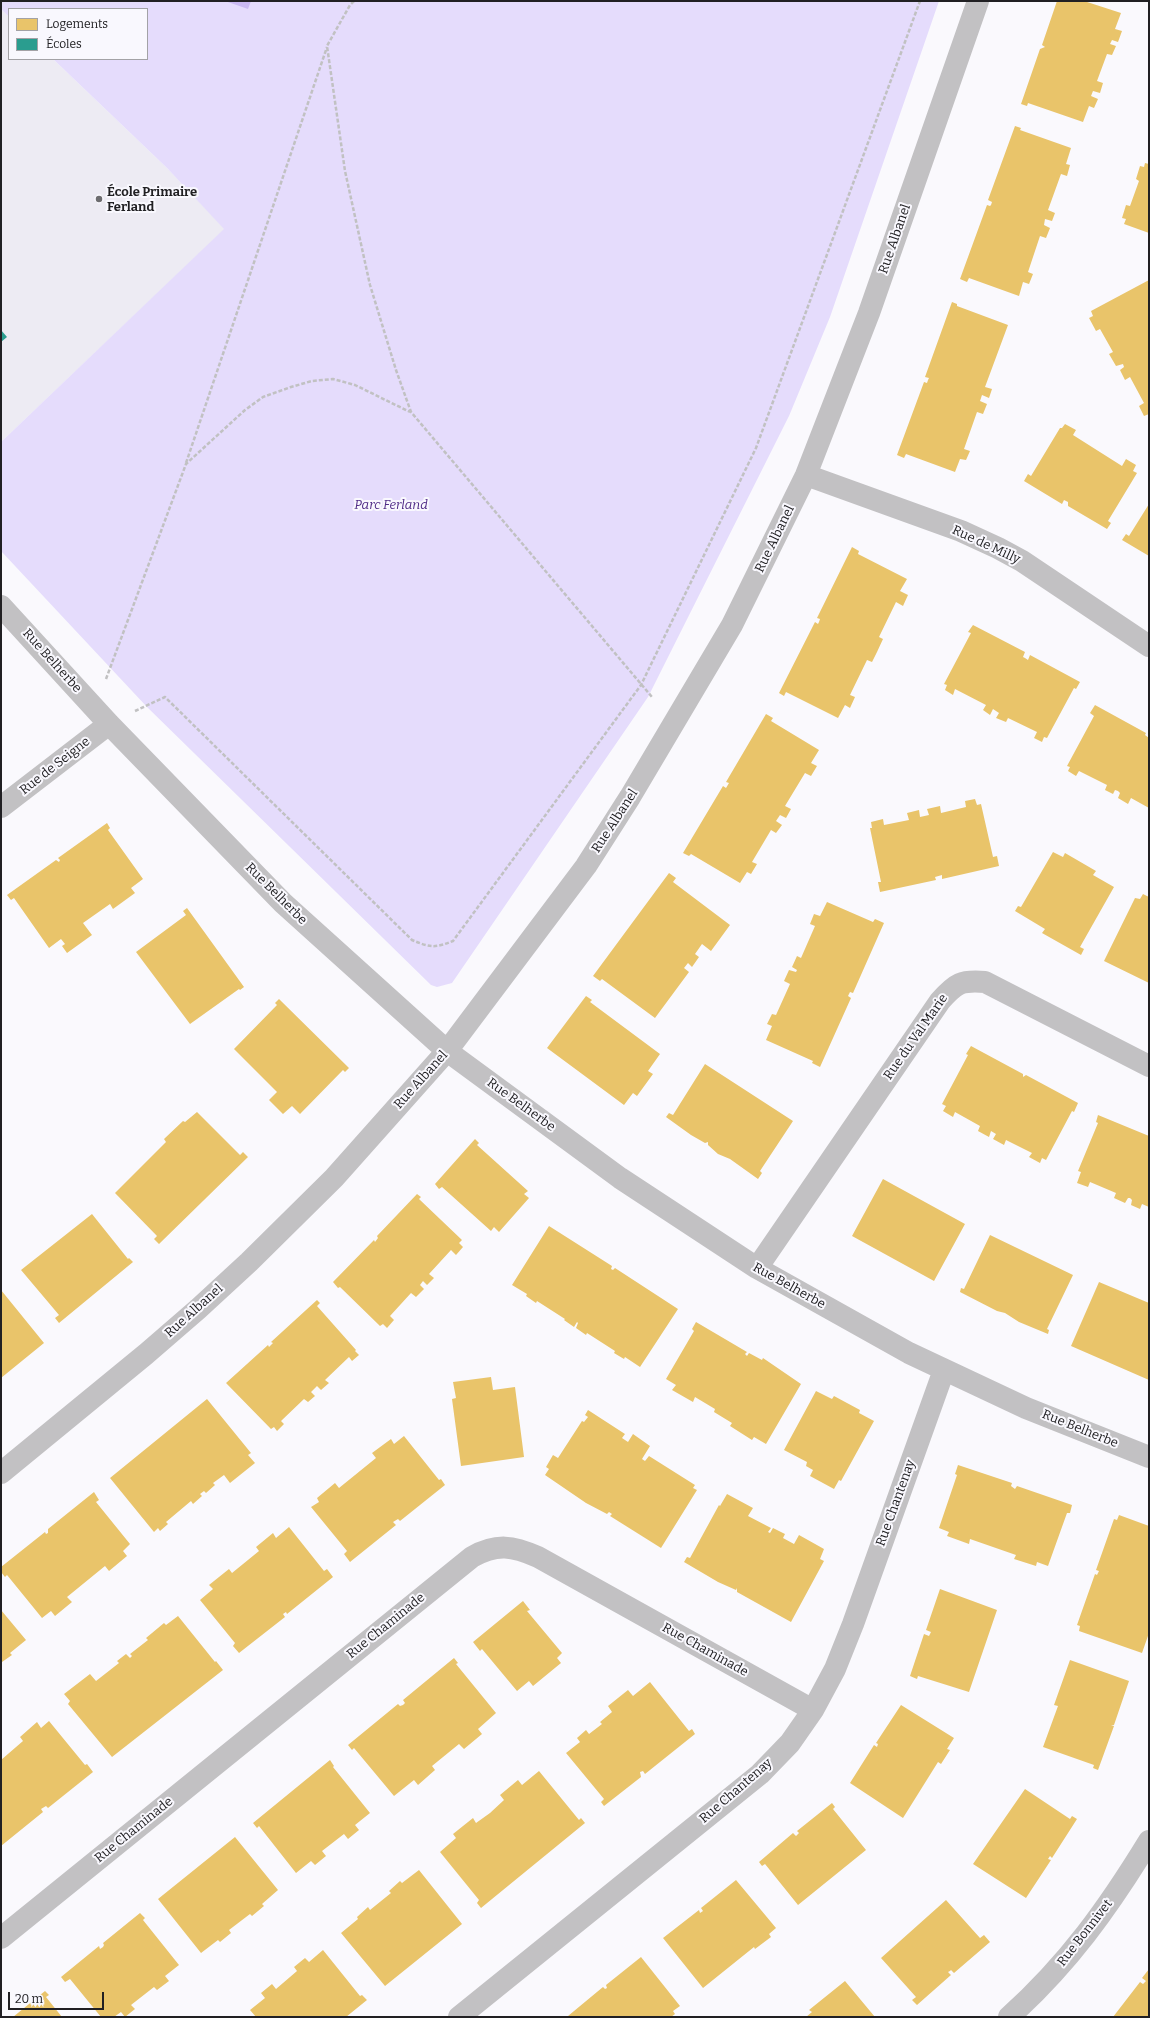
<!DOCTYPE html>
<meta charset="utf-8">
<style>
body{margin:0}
#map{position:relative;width:1150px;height:2018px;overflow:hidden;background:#faf9fd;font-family:Bitter,serif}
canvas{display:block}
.frame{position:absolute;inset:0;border:2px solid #212023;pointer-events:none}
.legend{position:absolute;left:8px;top:8px;width:140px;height:52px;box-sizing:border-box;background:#f9f8fe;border:1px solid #a3a2a6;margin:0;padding:5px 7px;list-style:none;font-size:12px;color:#212023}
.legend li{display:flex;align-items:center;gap:8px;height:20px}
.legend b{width:20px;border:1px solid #a3a2a6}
.scale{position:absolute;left:8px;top:1992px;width:96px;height:18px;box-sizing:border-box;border:2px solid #212023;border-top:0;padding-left:5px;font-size:12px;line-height:14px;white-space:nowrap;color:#212023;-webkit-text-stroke:3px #f9f8fe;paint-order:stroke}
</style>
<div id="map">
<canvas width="1150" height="2018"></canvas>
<div class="frame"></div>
<ul class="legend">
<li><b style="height:11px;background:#e9c46a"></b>Logements</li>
<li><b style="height:11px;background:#2a9d8f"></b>Écoles</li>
</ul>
<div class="scale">20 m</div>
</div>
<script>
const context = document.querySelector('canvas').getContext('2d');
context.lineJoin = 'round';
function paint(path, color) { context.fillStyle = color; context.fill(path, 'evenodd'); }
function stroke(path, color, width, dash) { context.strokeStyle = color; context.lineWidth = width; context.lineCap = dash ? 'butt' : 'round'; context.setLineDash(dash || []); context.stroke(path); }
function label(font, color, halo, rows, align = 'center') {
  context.font = font + ' Bitter,serif'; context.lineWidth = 4; context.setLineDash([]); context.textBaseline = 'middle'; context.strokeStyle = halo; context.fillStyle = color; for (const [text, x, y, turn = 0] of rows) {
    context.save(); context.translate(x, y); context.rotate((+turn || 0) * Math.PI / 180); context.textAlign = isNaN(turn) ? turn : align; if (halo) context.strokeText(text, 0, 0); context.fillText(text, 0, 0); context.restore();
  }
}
const built = new Path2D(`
 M 1,9 L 9,17 L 9,59 L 53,59 L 167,168 L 225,229 L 1,442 Z`);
const green = new Path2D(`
 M 1,1 L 939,1 L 830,317 L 789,416 L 648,697 L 452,983 L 437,987 L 431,985 L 147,707 L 1,551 L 1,442 L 224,229 L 167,168 L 53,59 L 147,59 L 147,9 L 9,9 L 9,17 L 1,9 Z`);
const water = new Path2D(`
 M 225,1 L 251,1 L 248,9 Z`);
const homes = new Path2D(`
 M 1057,1 L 1084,1 L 1121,13 L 1115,29 L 1122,31 L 1118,42 L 1112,40 L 1110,44 L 1116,46 L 1112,55 L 1107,54 L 1097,81 L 1103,83 L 1100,93 L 1093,91 L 1091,96 L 1098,99 L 1094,108 L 1089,106 L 1083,122 L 1028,103 L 1027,106 L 1021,104 L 1040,49 L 1045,47 L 1042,45 Z
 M 1015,126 L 1021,128 L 1020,130 L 1071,148 L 1066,164 L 1070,165 L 1067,176 L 1061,174 L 1048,210 L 1055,213 L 1052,221 L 1045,219 L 1044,225 L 1050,228 L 1046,238 L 1040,236 L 1028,272 L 1033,274 L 1029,284 L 1023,282 L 1019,296 L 969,278 L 967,282 L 960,279 L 987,205 L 990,206 L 991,205 L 992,202 L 988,200 Z
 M 1145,163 L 1149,164 L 1149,233 L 1124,224 L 1126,219 L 1122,218 L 1126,205 L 1130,206 L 1139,181 L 1136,179 L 1140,166 L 1144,167 Z
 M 1149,280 L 1149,414 L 1144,416 L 1139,406 L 1144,403 L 1130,377 L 1125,380 L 1120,370 L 1124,367 L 1123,364 L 1116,366 L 1109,354 L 1113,352 L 1100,329 L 1096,331 L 1089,318 L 1093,316 L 1091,311 Z
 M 952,302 L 957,304 L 957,306 L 1008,325 L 985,387 L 992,389 L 989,398 L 982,395 L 980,401 L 987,404 L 983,414 L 977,412 L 964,449 L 970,451 L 966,460 L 960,459 L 955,472 L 906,454 L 904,458 L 897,455 L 924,382 L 927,383 L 928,380 L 929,378 L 925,377 Z
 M 1065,424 L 1076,430 L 1073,435 L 1122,466 L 1126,459 L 1136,465 L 1133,471 L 1137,473 L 1108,521 L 1111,523 L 1107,529 L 1068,506 L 1068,502 L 1064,500 L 1062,504 L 1024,481 L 1028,474 L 1031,476 L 1060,428 L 1062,428 Z
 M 1149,504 L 1149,556 L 1122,540 L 1126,534 L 1129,536 Z
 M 852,547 L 859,551 L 858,554 L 907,579 L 900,591 L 908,595 L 903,606 L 896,602 L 879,637 L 883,639 L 877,652 L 872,662 L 867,660 L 850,695 L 855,697 L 850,708 L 845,705 L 838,718 L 786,692 L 784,696 L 779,693 L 815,622 L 818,624 L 819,622 L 820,619 L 817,618 Z
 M 973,625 L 1025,652 L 1023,657 L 1025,658 L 1028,660 L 1030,655 L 1080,682 L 1076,689 L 1074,688 L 1047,738 L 1044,737 L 1042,742 L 1034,738 L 1037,732 L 1008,718 L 1006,722 L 996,718 L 999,713 L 993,709 L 990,715 L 983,710 L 986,705 L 955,689 L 953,695 L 945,690 L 947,685 L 944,684 L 971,633 L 968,632 Z
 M 1095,705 L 1146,733 L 1145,735 L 1149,738 L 1149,808 L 1131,798 L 1128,804 L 1118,798 L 1120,793 L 1118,791 L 1115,790 L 1113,794 L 1105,790 L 1107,785 L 1079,771 L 1076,776 L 1068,771 L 1070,767 L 1067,766 L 1094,716 L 1090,713 Z
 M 766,714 L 773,718 L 771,721 L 819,750 L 811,763 L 817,766 L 811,776 L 805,773 L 785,806 L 791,809 L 786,818 L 780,815 L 776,821 L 782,825 L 776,833 L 771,830 L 752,862 L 757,864 L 751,874 L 747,872 L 740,883 L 691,854 L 689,856 L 683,853 L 723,786 L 726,788 L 729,783 L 726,782 Z
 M 975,799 L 977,805 L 981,804 L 993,857 L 997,856 L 999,866 L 942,879 L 942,875 L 935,877 L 936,880 L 880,892 L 878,882 L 881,882 L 870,828 L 872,828 L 871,822 L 883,819 L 884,825 L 909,820 L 907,813 L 919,810 L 920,817 L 929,815 L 927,809 L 940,806 L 941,813 L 966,807 L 965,801 Z
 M 107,823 L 110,828 L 108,830 L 143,879 L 131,888 L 135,893 L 113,909 L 110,904 L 83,923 L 92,935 L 67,953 L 62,946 L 65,944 L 61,939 L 49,948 L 14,898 L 11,900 L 7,895 L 56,860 L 59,862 L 60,860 L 58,858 Z
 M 1053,852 L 1063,857 L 1065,853 L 1096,871 L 1093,875 L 1114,887 L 1080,947 L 1084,949 L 1081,955 L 1042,933 L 1045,929 L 1015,911 L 1018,906 L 1021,907 Z
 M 669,873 L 676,878 L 673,882 L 730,925 L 711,951 L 702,944 L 695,954 L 699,957 L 692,967 L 688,963 L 684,968 L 689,972 L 655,1018 L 602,979 L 600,981 L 593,976 Z
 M 1143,894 L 1149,897 L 1149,983 L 1104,961 L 1135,898 L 1140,899 Z
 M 827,902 L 873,922 L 875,919 L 884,923 L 853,993 L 850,992 L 848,996 L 851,998 L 820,1067 L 812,1063 L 813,1061 L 766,1040 L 772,1026 L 767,1024 L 772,1014 L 776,1015 L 790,984 L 784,981 L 789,970 L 796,972 L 797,970 L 792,967 L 797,956 L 801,958 L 815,926 L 810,924 L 814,914 L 820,916 Z
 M 187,908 L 244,987 L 240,990 L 239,989 L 190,1024 L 136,952 L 186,915 L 183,911 Z
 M 586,996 L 592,1000 L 590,1002 L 660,1054 L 648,1071 L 653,1074 L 637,1096 L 633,1093 L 624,1105 L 547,1048 Z
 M 279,999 L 349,1068 L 345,1072 L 343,1070 L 300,1114 L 292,1106 L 283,1114 L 269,1100 L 277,1092 L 234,1049 L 277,1005 L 275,1003 Z
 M 971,1046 L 1023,1074 L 1023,1077 L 1026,1075 L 1078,1103 L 1074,1112 L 1072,1111 L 1046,1160 L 1042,1158 L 1040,1163 L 1029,1157 L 1032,1153 L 1006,1140 L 1004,1145 L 993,1139 L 996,1134 L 991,1131 L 989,1137 L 978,1131 L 980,1126 L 955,1112 L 953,1117 L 943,1111 L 946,1106 L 942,1104 L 968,1055 L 966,1054 Z
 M 705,1064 L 793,1121 L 760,1171 L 762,1173 L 758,1179 L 730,1159 L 718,1154 L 708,1145 L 708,1142 L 705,1143 L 691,1135 L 666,1117 L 669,1113 L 673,1115 Z
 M 197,1112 L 240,1155 L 243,1152 L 248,1157 L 159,1244 L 154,1239 L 157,1236 L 115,1193 L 166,1142 L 164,1139 L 183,1121 L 185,1122 Z
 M 1098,1115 L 1149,1136 L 1149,1207 L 1142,1204 L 1140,1209 L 1131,1205 L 1132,1200 L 1130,1198 L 1128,1198 L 1125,1203 L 1114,1198 L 1116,1193 L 1090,1182 L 1088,1187 L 1077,1183 L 1081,1172 L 1078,1171 L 1098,1123 L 1096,1122 Z
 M 475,1139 L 479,1143 L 477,1145 L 528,1191 L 524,1194 L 529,1198 L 499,1232 L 494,1227 L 491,1231 L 442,1187 L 439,1189 L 435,1184 Z
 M 883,1179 L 965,1224 L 934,1281 L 852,1236 Z
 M 417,1194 L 421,1197 L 419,1199 L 462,1240 L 459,1243 L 463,1247 L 456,1255 L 451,1250 L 429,1274 L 434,1278 L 427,1285 L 423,1281 L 420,1285 L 424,1289 L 416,1297 L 411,1293 L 390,1316 L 394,1320 L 387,1328 L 383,1324 L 380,1326 L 340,1287 L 338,1288 L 333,1282 L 374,1240 L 375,1242 L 378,1238 L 377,1236 Z
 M 92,1214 L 128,1259 L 129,1258 L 133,1262 L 59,1323 L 55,1318 L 59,1315 L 21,1270 Z
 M 549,1226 L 612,1266 L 611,1269 L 613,1270 L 615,1268 L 678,1309 L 640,1367 L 625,1357 L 624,1359 L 614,1353 L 615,1351 L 587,1333 L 586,1335 L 576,1328 L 578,1323 L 577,1322 L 574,1327 L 564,1320 L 565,1319 L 537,1301 L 536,1303 L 526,1296 L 527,1294 L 512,1285 Z
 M 990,1235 L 1073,1275 L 1047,1329 L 1049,1330 L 1048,1334 L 1019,1322 L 1005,1313 L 997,1311 L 960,1292 L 961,1288 L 964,1289 Z
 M 1099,1282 L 1149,1303 L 1149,1380 L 1071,1346 Z
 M 1,1290 L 44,1343 L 1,1378 Z
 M 317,1300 L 320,1303 L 317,1306 L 356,1350 L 355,1351 L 359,1355 L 352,1361 L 349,1357 L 325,1380 L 329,1383 L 321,1390 L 317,1386 L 311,1392 L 315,1396 L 308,1402 L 304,1399 L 281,1421 L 284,1424 L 277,1431 L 274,1427 L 271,1429 L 226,1383 L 268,1345 L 269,1347 L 273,1343 L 271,1342 Z
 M 696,1322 L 747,1352 L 745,1354 L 747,1356 L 749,1353 L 762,1360 L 763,1358 L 801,1384 L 766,1444 L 754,1437 L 752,1440 L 730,1426 L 732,1423 L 714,1412 L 715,1409 L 695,1397 L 693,1402 L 672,1390 L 676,1385 L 666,1379 L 694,1331 L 692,1329 Z
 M 491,1377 L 493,1390 L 515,1387 L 524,1457 L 461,1466 L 452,1399 L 456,1398 L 453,1382 Z
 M 816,1391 L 832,1399 L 834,1396 L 860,1410 L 859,1413 L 874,1421 L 841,1481 L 839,1480 L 834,1489 L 810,1476 L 813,1470 L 806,1466 L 807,1462 L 784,1450 Z
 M 207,1399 L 251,1453 L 248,1455 L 255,1463 L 230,1483 L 224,1475 L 213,1483 L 215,1485 L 206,1493 L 204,1491 L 200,1494 L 202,1496 L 193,1504 L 191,1501 L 166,1522 L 168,1524 L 160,1531 L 158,1528 L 154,1532 L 110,1478 Z
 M 588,1410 L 625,1434 L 622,1438 L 628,1442 L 633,1434 L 650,1446 L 642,1459 L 645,1461 L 649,1456 L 695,1485 L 693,1488 L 697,1490 L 661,1548 L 610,1516 L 612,1514 L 609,1512 L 607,1514 L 586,1503 L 545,1475 L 549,1469 L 546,1467 L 553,1455 L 558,1458 L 582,1421 L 584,1422 L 588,1417 L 585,1415 Z
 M 404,1436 L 439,1480 L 441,1479 L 445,1485 L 400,1521 L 398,1519 L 393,1522 L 396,1525 L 350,1562 L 344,1554 L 347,1551 L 311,1507 L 319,1502 L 317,1498 L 335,1483 L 339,1488 L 376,1458 L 372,1453 L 391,1439 L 394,1444 Z
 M 958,1465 L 1012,1483 L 1011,1486 L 1015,1489 L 1017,1486 L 1072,1505 L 1070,1513 L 1067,1513 L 1048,1566 L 1037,1562 L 1036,1566 L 1014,1559 L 1016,1555 L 970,1539 L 969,1544 L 947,1536 L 949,1532 L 939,1528 L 957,1475 L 955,1474 Z
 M 94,1492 L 99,1500 L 96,1502 L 130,1544 L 123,1551 L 127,1556 L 109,1571 L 105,1566 L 67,1597 L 72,1602 L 55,1616 L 51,1611 L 42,1618 L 7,1575 L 5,1577 L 1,1572 L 1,1567 L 45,1532 L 46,1534 L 48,1533 L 48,1529 Z
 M 727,1494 L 753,1508 L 748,1516 L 771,1528 L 768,1532 L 770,1533 L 773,1528 L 785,1534 L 783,1538 L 794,1544 L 799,1535 L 824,1549 L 820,1559 L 824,1561 L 791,1622 L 737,1592 L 737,1588 L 736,1590 L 718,1582 L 684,1562 L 687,1557 L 690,1558 L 719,1505 L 720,1506 Z
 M 1119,1515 L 1149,1526 L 1149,1633 L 1142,1653 L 1079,1631 L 1080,1626 L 1077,1625 L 1095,1574 L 1097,1575 L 1099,1571 L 1096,1570 L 1114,1519 L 1117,1520 Z
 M 289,1527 L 324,1571 L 327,1569 L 333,1577 L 287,1614 L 286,1612 L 283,1614 L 285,1617 L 239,1653 L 233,1646 L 235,1643 L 200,1600 L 213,1589 L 209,1585 L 229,1569 L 232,1573 L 259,1551 L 256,1547 L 273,1533 L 276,1538 Z
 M 940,1589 L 997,1610 L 969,1692 L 918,1676 L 917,1679 L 910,1676 L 924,1634 L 929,1636 L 931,1632 L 926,1630 Z
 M 523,1601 L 530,1610 L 527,1611 L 562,1653 L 557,1658 L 561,1663 L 533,1686 L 529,1681 L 517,1691 L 482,1649 L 480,1651 L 473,1642 Z
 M 1,1610 L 26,1640 L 10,1653 L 12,1655 L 2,1662 Z
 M 178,1616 L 215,1662 L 216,1661 L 223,1670 L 112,1757 L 68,1704 L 70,1701 L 64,1694 L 90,1674 L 96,1681 L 119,1663 L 117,1661 L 126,1654 L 130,1658 L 132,1656 L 130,1654 L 148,1640 L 146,1638 L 164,1623 L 166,1625 Z
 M 454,1658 L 458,1663 L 456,1664 L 496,1713 L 478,1729 L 482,1734 L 464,1749 L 459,1744 L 432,1766 L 435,1770 L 418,1785 L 414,1780 L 394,1796 L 354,1748 L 352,1750 L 348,1745 L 398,1704 L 400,1706 L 403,1705 L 405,1703 L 403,1700 Z
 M 1070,1660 L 1129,1681 L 1114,1725 L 1111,1725 L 1114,1726 L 1098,1770 L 1093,1768 L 1094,1765 L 1043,1747 L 1058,1706 L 1054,1705 Z
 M 650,1682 L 689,1731 L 692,1729 L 695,1734 L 645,1774 L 643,1771 L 640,1772 L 641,1777 L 604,1806 L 601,1802 L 604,1799 L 566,1753 L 580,1742 L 577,1738 L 586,1730 L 589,1734 L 602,1724 L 600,1722 L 612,1712 L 608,1706 L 628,1690 L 633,1696 Z
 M 901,1705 L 954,1738 L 947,1749 L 950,1750 L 941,1764 L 938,1762 L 903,1818 L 850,1783 L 874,1745 L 877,1747 L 878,1744 L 876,1743 Z
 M 49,1721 L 85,1765 L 87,1764 L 93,1772 L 48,1808 L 46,1806 L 41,1809 L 43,1812 L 1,1846 L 1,1760 L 23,1741 L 20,1737 L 37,1722 L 41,1728 Z
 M 330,1760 L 334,1766 L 333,1767 L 370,1813 L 355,1825 L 359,1830 L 348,1839 L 344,1834 L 322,1851 L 326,1856 L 315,1865 L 311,1861 L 296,1873 L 259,1826 L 257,1828 L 253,1823 Z
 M 539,1771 L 579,1820 L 581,1818 L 585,1823 L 481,1908 L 477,1903 L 479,1900 L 440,1852 L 456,1838 L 453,1834 L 473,1818 L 476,1823 L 490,1813 L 504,1800 L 500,1795 L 518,1780 L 522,1785 Z
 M 1025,1789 L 1070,1819 L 1072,1816 L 1077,1819 L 1052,1858 L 1050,1856 L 1048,1859 L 1051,1860 L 1026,1898 L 973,1864 Z
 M 832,1803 L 835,1807 L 833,1809 L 866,1850 L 798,1905 L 765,1864 L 762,1866 L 759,1862 L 793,1833 L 796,1836 L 799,1833 L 797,1831 Z
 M 235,1837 L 278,1890 L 262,1904 L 264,1906 L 252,1916 L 250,1914 L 229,1930 L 231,1933 L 220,1942 L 218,1940 L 201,1953 L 158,1899 Z
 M 419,1870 L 462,1924 L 385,1986 L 341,1933 L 358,1919 L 357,1917 L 368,1907 L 370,1910 L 391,1893 L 389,1891 L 400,1881 L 402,1883 Z
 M 736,1880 L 776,1928 L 769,1934 L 771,1937 L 755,1949 L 754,1947 L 703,1988 L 663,1938 L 699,1910 L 700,1913 L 703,1911 L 701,1908 Z
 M 946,1900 L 980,1938 L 984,1935 L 990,1942 L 954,1973 L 951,1970 L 950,1971 L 948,1972 L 951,1975 L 917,2005 L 912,2000 L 916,1997 L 881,1958 Z
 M 140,1913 L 145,1918 L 143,1920 L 179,1965 L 165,1976 L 169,1981 L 157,1990 L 154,1987 L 131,2005 L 135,2009 L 125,2017 L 121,2012 L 114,2017 L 101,2017 L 70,1979 L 65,1982 L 61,1977 L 99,1946 L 100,1949 L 103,1947 L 104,1945 L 103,1943 Z
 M 323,1950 L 360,1996 L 362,1995 L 367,2000 L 346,2017 L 256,2017 L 250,2010 L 265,1998 L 261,1993 L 272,1984 L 276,1989 L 297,1971 L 294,1967 L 305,1958 L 309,1962 Z
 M 641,1957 L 680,2006 L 673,2011 L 675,2014 L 671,2017 L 569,2017 L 568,2016 L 603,1987 L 605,1989 L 607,1988 L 606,1985 Z
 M 1149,1969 L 1149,2017 L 1113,2017 L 1140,1982 L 1143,1984 L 1146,1981 L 1142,1978 Z
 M 845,1981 L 875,2017 L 806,2017 L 812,2012 L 809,2010 Z
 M 45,1991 L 49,1995 L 46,1997 L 62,2017 L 13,2017 Z`);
const schools = new Path2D(`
 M 1,330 L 7,337 L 1,342 Z`);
const path = new Path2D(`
 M 354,1 L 350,5 L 327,46 L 345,171 L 370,285 L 396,370 L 411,412 L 652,697
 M 186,463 L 327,47
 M 106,679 L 186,464 L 245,410 L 263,397 L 291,387 L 312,381 L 333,379 L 355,385 L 410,412
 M 135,711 L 165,697 L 412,940 C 431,948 435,948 453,941 L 641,685 L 756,448 L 920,1`);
const minor = new Path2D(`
 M 806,475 L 961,531 L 998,548 L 1022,561 L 1149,646
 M 1,606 L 109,724 L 283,903 L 447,1051 L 620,1178 L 757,1268 L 909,1353 L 1026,1408 L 1149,1457
 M 1,807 L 109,724
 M 757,1268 L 940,1001 C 956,983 961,980 985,982 L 1149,1066
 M 1,1473 L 146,1354 L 198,1309 L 249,1262 L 334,1178 L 447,1051 L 586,866 L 630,797 L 732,625 L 806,475 L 869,313 L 978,1
 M 1,1938 L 472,1557 C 497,1543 513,1546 538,1557 L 813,1710
 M 459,2017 L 760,1774 L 790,1743 L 813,1710 L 835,1669 L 853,1624 L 944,1370
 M 1009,2017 C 1068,1964 1108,1908 1149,1841`);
const markers = [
 [99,199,4,"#6d6c6f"]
];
const poiNames = [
 ["École Primaire",107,192],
 ["Ferland",107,207]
];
const streetNames = [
 ["Rue Albanel",895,239,-71],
 ["Rue Albanel",775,539,-64],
 ["Rue de Milly",986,545,25],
 ["Rue Belherbe",52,661,48],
 ["Rue de Seigne",55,766,-38],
 ["Rue Albanel",615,821,-57],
 ["Rue Belherbe",276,894,45],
 ["Rue du Val Marie",916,1037,-55],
 ["Rue Albanel",421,1080,-48],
 ["Rue Belherbe",521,1105,36],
 ["Rue Belherbe",789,1286,29],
 ["Rue Albanel",194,1311,-42],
 ["Rue Belherbe",1080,1429,22],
 ["Rue Chantenay",896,1503,-70],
 ["Rue Chaminade",386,1626,-39],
 ["Rue Chaminade",705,1650,29],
 ["Rue Chantenay",736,1791,-41],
 ["Rue Chaminade",134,1830,-39],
 ["Rue Bonnivet",1085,1933,-52]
];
const parkNames = [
 ["Parc Ferland",391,505]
];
paint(built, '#edebf3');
paint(green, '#e5dcfc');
paint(water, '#cab9f2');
paint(homes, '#e9c46a');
paint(schools, '#2a9d8f');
stroke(path, '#c1c1c2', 2.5, [4, 2]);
stroke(minor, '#c2c1c3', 22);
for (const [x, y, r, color] of markers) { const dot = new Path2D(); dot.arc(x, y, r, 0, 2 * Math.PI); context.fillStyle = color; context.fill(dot); stroke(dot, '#f9f8fe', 1.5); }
label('bold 13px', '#212023', '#f9f8fe', poiNames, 'left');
label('13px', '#212023', '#f9f8fe', streetNames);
label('italic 13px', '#4f2a86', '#f9f8fe', parkNames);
</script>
